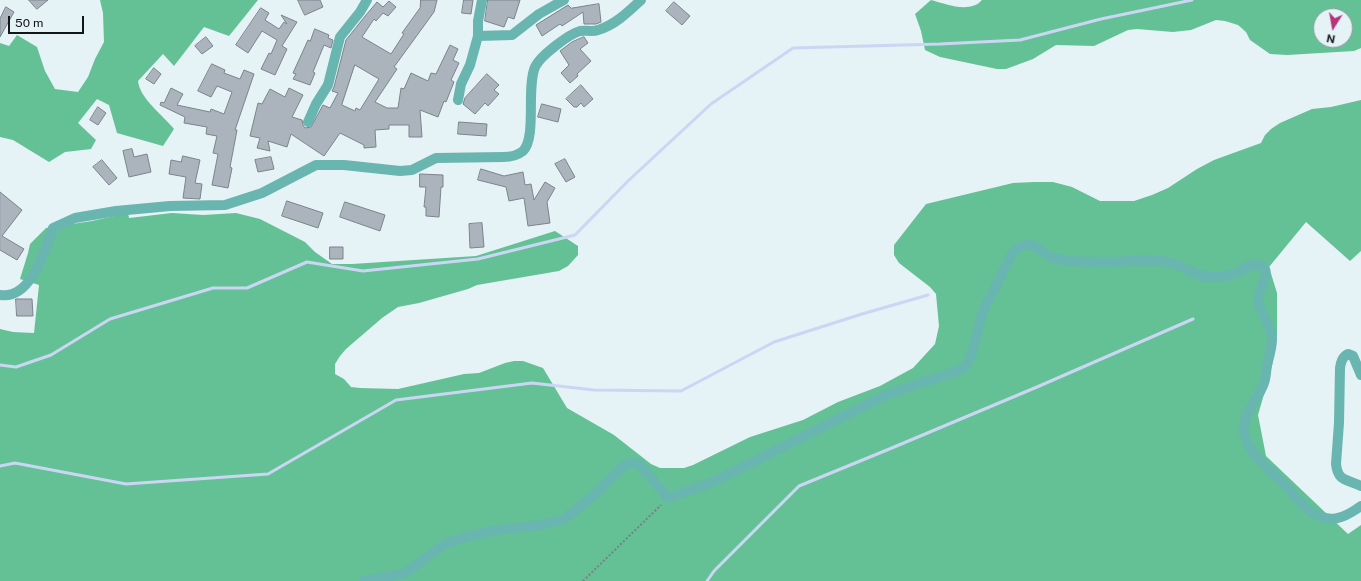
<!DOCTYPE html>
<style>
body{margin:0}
#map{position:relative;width:1361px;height:581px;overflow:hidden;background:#e5f2f6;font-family:"Public Sans",sans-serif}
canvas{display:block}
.north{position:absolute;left:1313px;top:8px;width:40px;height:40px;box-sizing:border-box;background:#e5f2f6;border:1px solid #909a9d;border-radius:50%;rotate:191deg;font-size:11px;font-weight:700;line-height:16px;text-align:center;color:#111617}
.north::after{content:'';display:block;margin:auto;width:14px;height:18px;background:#b8347a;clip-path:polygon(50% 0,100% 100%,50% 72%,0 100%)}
.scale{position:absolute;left:8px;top:16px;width:76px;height:18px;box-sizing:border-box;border:2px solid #111617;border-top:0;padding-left:5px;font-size:12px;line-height:14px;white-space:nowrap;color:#111617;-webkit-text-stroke:3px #e5f2f6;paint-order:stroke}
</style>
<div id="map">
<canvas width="1361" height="581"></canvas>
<div class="north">N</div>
<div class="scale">50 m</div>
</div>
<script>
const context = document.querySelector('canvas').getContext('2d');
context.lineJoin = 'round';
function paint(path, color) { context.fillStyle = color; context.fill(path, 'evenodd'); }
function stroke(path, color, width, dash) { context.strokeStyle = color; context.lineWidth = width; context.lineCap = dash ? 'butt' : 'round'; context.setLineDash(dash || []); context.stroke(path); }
const forest = new Path2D(`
 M 100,0 L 258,0 L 229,36 L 204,27 L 174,66 L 163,54 L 138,81 C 140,99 163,115 174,129 L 163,146 L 117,133 L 109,105 L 97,99 L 78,123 L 96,140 L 91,149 L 65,152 L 49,162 L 13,140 L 0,137 L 0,43 L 9,46 L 17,35 L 37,47 L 45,71 L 55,89 L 78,92 L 88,77 L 95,59 L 104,42 L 103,13 Z
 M 931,0 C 946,4 970,14 982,0 L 1361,0 L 1361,48 L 1354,51 L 1287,55 L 1270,54 L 1250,40 L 1246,32 L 1238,25 L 1225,21 L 1216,20 L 1191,30 L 1173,32 L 1137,29 L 1128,30 L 1094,46 L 1056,45 L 1033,59 L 1006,69 L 997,69 L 940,57 L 925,50 L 921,31 L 915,14 ZM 1321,16 L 1345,16 L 1345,40 L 1321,40 Z
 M 1361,100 L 1361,251 L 1350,261 L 1306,222 L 1269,267 L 1277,293 L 1277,335 L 1272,366 L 1258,415 L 1266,456 L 1348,534 L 1361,525 L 1361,581 L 0,581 L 0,329 L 13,332 L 34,333 L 39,285 L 20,279 L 28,253 L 30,244 L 46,228 L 92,221 L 128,213 L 129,218 L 172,213 L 203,215 L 236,213 L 260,219 L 305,242 L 315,252 L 332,264 L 352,264 L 476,256 L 555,231 L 578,246 L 578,255 L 568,266 L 559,271 L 477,285 L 468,289 L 419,303 L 398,307 L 382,318 L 346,349 L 340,356 L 335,364 L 335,374 L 344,379 L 351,387 L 360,388 L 398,389 L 464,374 L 479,373 L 505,363 L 514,361 L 523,361 L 543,368 L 567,408 L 614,435 L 651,464 L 660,468 L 684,468 L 693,465 L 750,437 L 803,420 L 838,402 L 880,386 L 913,368 L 935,344 L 939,326 L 936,294 L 930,287 L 899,263 L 894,255 L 894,245 L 926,204 L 1013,183 L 1034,182 L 1053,182 L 1072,187 L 1100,201 L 1134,201 L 1152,195 L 1168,188 L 1197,169 L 1214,160 L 1261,143 L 1265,135 L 1271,129 L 1280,123 L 1312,109 L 1331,107 Z`);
const stream = new Path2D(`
 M 0,365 L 16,367 L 51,355 L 110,319 L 213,288 L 247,288 L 307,262 L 363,271 L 478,259 L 575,235 L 628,181 L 711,104 L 793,48 L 940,44 L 1020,40 L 1101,19 L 1192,0
 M 0,466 L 15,463 L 126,484 L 268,474 L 396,400 L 532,383 L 594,390 L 681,391 L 774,342 L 862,314 L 928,295
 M 707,581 L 714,571 L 799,486 L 887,450 L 1037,387 L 1193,319`);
const building = new Path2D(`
 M 29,0 L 48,0 L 37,9 Z
 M 298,0 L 320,0 L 323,7 L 305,15 Z
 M 421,0 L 437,0 L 434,12 L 394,67 L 397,69 L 375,102 L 387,108 L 398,108 L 401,88 L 404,89 L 411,73 L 428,81 L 431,73 L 436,74 L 450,45 L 458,49 L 453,60 L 459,63 L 451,80 L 454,82 L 446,102 L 444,101 L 438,117 L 420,110 L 422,137 L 409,137 L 409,125 L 389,125 L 389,129 L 375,130 L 376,147 L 364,148 L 364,145 L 340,133 L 324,156 L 291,134 L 287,147 L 268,141 L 270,151 L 257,148 L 260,138 L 250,136 L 258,103 L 262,104 L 270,89 L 285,97 L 289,88 L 303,95 L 292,117 L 302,120 L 303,125 L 305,128 L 311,127 L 323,105 L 330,108 L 338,93 L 332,91 L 334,87 L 346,40 L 366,15 L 377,2 L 383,7 L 389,1 L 396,7 L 388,16 L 383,13 L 376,21 L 374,19 L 362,37 L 391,54 L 404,34 L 402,33 L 420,8 ZM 355,65 L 379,79 L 360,110 L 356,108 L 355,111 L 342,105 Z
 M 464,0 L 473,0 L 471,14 L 462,13 Z
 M 488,0 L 520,0 L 514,19 L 508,17 L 504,27 L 485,21 Z
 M 674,2 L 690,16 L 682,25 L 666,11 Z
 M 599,4 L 601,22 L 596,24 L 584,24 L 583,12 L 562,26 L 560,24 L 542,36 L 536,25 L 568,5 L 571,8 Z
 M 6,7 L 14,12 L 0,37 L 0,19 Z
 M 261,8 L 269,13 L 265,20 L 279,29 L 284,22 L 287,24 L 281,15 L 297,22 L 282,46 L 287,49 L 275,75 L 261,69 L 269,53 L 271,54 L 277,40 L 262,31 L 248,53 L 236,45 Z
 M 315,29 L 329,35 L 328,38 L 333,40 L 331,48 L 324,45 L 313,72 L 315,73 L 310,85 L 293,79 L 296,74 L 293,73 L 308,40 L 310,41 Z
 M 206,37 L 213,46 L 202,54 L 195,46 Z
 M 584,37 L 588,43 L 580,49 L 591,61 L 577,74 L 578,76 L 570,83 L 561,73 L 569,65 L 560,51 L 572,42 Z
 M 212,64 L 225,70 L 224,73 L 240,79 L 244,70 L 254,74 L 235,130 L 237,130 L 230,167 L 232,168 L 228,188 L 212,185 L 218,154 L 213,153 L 217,136 L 206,134 L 207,127 L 184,123 L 185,117 L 160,105 L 161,102 L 164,103 L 171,88 L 183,94 L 177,105 L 210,112 L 211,109 L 224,114 L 232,92 L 217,86 L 211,97 L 198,91 Z
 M 154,68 L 161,74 L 154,84 L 146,79 Z
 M 487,74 L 499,85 L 494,90 L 499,94 L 488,106 L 485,103 L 475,114 L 463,104 L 465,98 Z
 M 581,85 L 593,99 L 584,107 L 581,103 L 577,107 L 574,107 L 566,99 Z
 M 542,104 L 561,109 L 558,122 L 538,117 Z
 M 98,107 L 106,113 L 98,125 L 90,120 Z
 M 459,122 L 487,124 L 486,136 L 458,134 Z
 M 132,149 L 134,157 L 147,154 L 151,172 L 129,177 L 123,151 Z
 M 183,156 L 200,160 L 195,183 L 202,184 L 200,199 L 183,198 L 186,177 L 169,174 L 171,160 L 181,162 Z
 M 271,157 L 274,169 L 258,172 L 255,160 Z
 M 565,159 L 575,177 L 566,182 L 555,164 Z
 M 102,160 L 117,178 L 109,185 L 93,167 Z
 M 481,169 L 504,176 L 523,172 L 525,185 L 531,184 L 534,200 L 545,182 L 555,188 L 547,202 L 550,223 L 528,226 L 524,198 L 509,201 L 506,187 L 478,180 Z
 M 420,174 L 443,175 L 443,187 L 441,187 L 439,217 L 426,216 L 426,207 L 424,207 L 426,187 L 420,187 Z
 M 0,192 L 22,210 L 2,236 L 24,249 L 17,260 L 0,250 Z
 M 287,201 L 323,213 L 318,228 L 282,216 Z
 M 345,202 L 385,215 L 380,231 L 340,217 Z
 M 482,223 L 484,247 L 470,248 L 469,224 Z
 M 330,247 L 343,247 L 343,259 L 330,259 Z
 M 16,299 L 32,299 L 33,316 L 17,316 Z`);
const path = new Path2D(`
 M 583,581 L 661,505`);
const street = new Path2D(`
 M 478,36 L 512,35 L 539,14 L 564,0
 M 458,100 L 461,84 L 470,65 L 478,36 L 478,21 L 482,0
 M 308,122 L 316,104 L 328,85 L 340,37 L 360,12 L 367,0
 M 0,295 C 31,300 45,250 53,228 L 75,218 L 116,211 L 170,206 L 225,205 L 262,193 L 316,165 L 344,165 L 400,171 L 412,170 L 436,158 L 503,157 C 510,157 517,156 523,151 C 537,137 526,88 535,67 C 540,56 569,34 580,31 C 586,30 593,32 598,30 C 615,25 628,12 641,0
 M 1361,375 L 1353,356 L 1348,354 C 1342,357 1341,362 1340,368 L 1339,423 L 1336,464 C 1338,482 1347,479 1361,486
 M 364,581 L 405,573 L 445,544 L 469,536 L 497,530 L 542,525 L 564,519 L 586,502 L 625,465 L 633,463 L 640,465 L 668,498 L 715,481 L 888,394 L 955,372 L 966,366 L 972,353 L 983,311 L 1012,254 C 1016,249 1023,244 1030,245 C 1038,246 1043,254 1051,257 C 1066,263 1085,261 1102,262 C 1124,263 1149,257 1171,263 C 1188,267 1196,278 1216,277 C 1222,277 1228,276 1234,274 C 1241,271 1254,261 1262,266 C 1272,272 1259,289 1258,297 C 1257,312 1272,323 1272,339 C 1272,348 1269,357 1267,365 C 1266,371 1266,378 1264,383 C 1259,397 1247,410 1244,424 C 1240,449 1272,471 1287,487 C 1294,495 1300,504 1309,510 C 1329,525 1343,519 1361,506`);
paint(forest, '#64c196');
stroke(stream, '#cbd6f4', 3);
paint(building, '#abb4bc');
stroke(building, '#7b838b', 1);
stroke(path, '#788184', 2, [2, 2]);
stroke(street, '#69b5af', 10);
</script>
